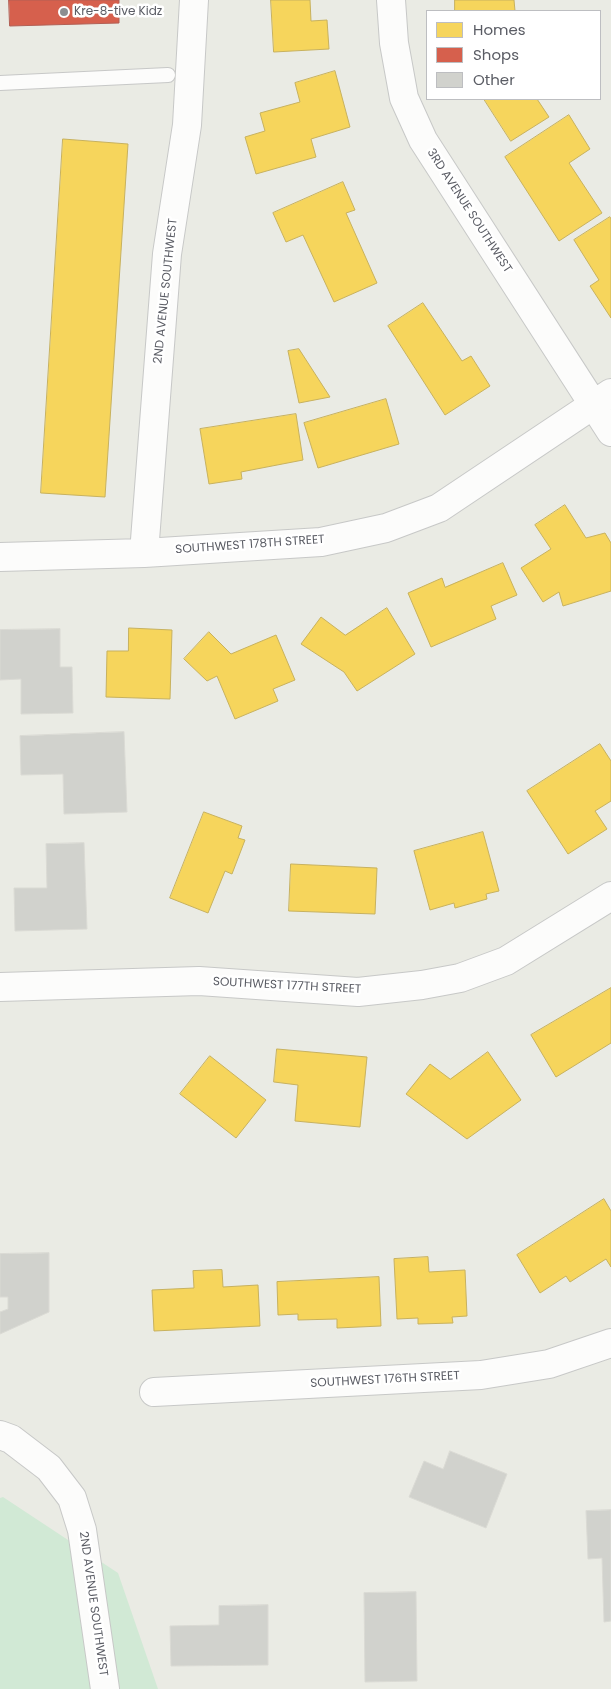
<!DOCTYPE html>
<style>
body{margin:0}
#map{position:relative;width:611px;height:1689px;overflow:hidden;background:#eaebe4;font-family:Poppins,sans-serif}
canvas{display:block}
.legend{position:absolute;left:426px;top:10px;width:175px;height:90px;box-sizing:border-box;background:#fff;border:1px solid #bdbec1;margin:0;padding:6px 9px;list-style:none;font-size:15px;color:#5a5c64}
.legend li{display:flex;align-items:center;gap:10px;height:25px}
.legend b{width:25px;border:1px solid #bdbec1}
</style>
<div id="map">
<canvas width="611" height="1689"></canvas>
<ul class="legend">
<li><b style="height:14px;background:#f6d55c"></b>Homes</li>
<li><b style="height:14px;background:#d6604d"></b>Shops</li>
<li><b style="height:14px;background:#d1d2cd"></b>Other</li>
</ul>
</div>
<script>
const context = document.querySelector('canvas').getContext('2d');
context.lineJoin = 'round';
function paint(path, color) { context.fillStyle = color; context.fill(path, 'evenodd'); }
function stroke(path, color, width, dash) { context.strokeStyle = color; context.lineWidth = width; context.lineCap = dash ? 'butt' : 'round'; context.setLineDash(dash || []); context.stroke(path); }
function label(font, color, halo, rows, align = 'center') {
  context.font = font + ' Poppins,sans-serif'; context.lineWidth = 5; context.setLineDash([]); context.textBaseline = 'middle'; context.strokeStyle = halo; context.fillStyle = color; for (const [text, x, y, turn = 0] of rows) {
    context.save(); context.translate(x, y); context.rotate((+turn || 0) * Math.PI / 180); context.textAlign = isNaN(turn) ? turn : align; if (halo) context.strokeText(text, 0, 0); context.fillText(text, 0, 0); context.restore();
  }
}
const green = new Path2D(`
 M 3,1497 L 118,1573 L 158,1689 L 0,1689 L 0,1498 Z`);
const homes = new Path2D(`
 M 271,0 L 310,0 L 311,21 L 327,20 L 329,49 L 274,52 Z
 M 455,0 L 514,0 L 515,11 L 455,11 Z
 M 335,71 L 350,127 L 311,139 L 316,157 L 256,174 L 245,137 L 265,131 L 260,113 L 300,102 L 295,83 Z
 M 484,99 L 537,99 L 549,117 L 511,141 Z
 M 569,115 L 590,149 L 569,163 L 602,213 L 559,241 L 505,157 Z
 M 63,139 L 128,144 L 105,497 L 41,493 Z
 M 343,182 L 355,210 L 346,213 L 377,283 L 334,302 L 303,235 L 286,242 L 273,213 Z
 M 610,217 L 611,219 L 611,318 L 590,286 L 599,280 L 574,240 Z
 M 423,303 L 462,361 L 471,356 L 490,386 L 445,415 L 388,326 Z
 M 299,349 L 330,397 L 299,403 L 288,351 Z
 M 386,399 L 399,444 L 318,468 L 304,423 Z
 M 296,414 L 303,460 L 241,472 L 242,479 L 209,484 L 200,429 Z
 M 565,505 L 586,538 L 605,533 L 611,543 L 611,591 L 563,606 L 559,592 L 543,602 L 521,568 L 551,549 L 535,525 Z
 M 503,563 L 517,595 L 491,606 L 496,619 L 431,647 L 408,593 L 442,578 L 445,587 Z
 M 387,608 L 415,654 L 357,691 L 344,672 L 301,644 L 321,617 L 345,635 Z
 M 129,628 L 172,630 L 170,699 L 106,697 L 107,651 L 128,651 Z
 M 209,632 L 231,654 L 276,635 L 295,680 L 273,689 L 278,701 L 235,719 L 217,676 L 207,681 L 184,659 Z
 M 600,744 L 611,761 L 611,801 L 595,811 L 607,829 L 568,854 L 527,791 Z
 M 204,812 L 242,826 L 238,838 L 245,840 L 232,874 L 225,871 L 208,913 L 170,898 Z
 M 483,832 L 499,891 L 486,894 L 487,899 L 455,908 L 454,903 L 430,910 L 414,851 Z
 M 291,864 L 377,868 L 375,914 L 289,911 Z
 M 611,988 L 611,1043 L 556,1077 L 531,1035 Z
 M 277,1049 L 367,1057 L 360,1127 L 295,1121 L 298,1085 L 274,1082 Z
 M 488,1052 L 521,1100 L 467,1139 L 406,1094 L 430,1064 L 450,1079 Z
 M 210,1056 L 266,1100 L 236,1138 L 180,1094 Z
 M 604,1199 L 611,1211 L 611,1267 L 606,1259 L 570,1282 L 566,1276 L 540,1293 L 517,1255 Z
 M 428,1257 L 429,1272 L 465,1270 L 467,1316 L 452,1317 L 453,1323 L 418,1324 L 418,1318 L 397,1319 L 394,1259 Z
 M 222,1270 L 223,1287 L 258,1285 L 260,1326 L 154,1331 L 152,1290 L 194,1288 L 193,1271 Z
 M 379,1277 L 381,1326 L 337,1328 L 337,1319 L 298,1320 L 298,1314 L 278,1315 L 277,1282 Z`);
const shops = new Path2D(`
 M 9,0 L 119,0 L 119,23 L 10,26 Z`);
const building = new Path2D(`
 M 60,629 L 60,667 L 72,667 L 73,713 L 21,714 L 21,679 L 0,680 L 0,630 Z
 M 124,732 L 127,812 L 64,814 L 63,774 L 21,775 L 20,736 Z
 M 84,843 L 87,929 L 15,931 L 14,888 L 47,888 L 46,844 Z
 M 49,1253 L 49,1312 L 0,1334 L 0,1312 L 8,1309 L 8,1297 L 0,1297 L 0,1254 Z
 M 450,1451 L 507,1474 L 486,1528 L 409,1497 L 424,1461 L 443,1469 Z
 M 611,1510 L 611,1621 L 604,1622 L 602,1558 L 588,1559 L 586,1511 Z
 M 416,1592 L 417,1681 L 365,1682 L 364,1593 Z
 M 268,1605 L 268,1665 L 171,1666 L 170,1626 L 219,1625 L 219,1606 Z`);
const lane = new Path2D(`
 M 0,83 L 168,75`);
const street = new Path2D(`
 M 391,0 L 394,43 L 404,98 L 423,140 L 611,432
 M 144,553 L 167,254 L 187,125 L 194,0
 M 0,557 L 144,553 L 321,542 L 386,528 L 439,508 L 611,393
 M 0,987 L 199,981 L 358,992 L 422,985 L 460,978 L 506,961 L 611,896
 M 154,1392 L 481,1375 L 549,1364 L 611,1343
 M 0,1435 L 11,1439 L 49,1468 L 72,1498 L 82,1530 L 105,1689`);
const markers = [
 [64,12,5,"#8c8e91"]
];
const poiNames = [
 ["Kre-8-tive Kidz",74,12]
];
const streetNames = [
 ["3RD AVENUE SOUTHWEST",469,211,57],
 ["2ND AVENUE SOUTHWEST",166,291,-84],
 ["SOUTHWEST 178TH STREET",250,545,-4],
 ["SOUTHWEST 177TH STREET",287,986,3],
 ["SOUTHWEST 176TH STREET",385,1380,-3],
 ["2ND AVENUE SOUTHWEST",93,1604,82]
];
paint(green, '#d1e9d5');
paint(homes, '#f6d55c');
stroke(homes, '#c7b15e', 1);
paint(shops, '#d6604d');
stroke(shops, '#b15f54', 1);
paint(building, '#d1d2cd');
stroke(building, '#dadad4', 1);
stroke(lane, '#c7c8c7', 16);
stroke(street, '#c7c8c7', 30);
stroke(lane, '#fcfcfb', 14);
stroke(street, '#fcfcfb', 28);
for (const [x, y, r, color] of markers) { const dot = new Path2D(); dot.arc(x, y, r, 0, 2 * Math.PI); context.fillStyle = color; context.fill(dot); stroke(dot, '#fff', 2); }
label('12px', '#5a5c64', '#fff', poiNames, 'left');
label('12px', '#5a5c64', '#fff', streetNames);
</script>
